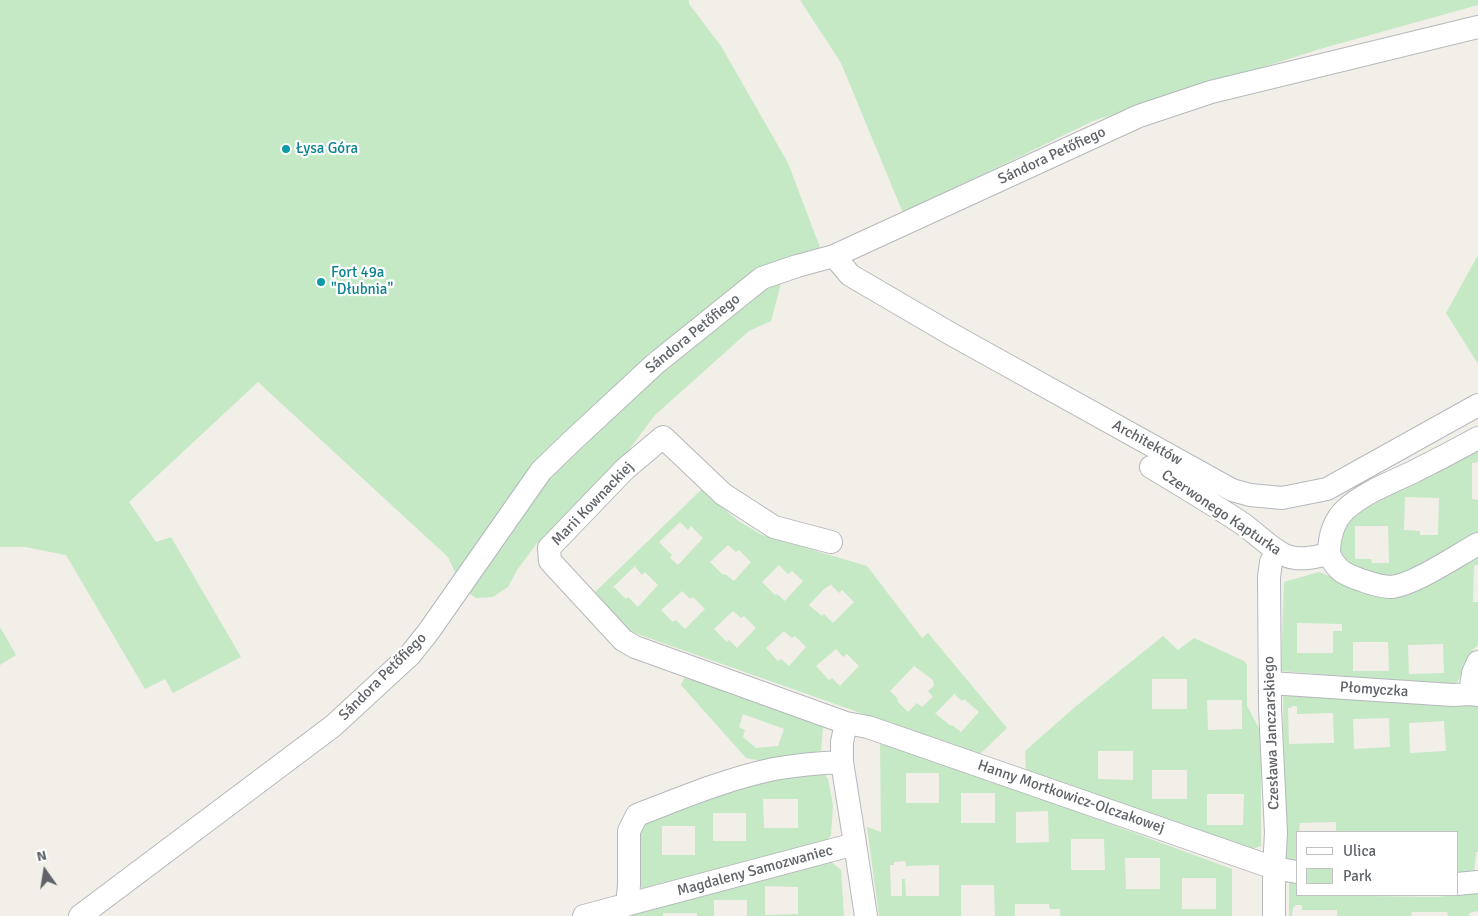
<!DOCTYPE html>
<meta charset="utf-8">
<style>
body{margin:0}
#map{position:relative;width:1478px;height:916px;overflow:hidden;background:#f1efe8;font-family:Signika,sans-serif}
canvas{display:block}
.legend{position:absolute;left:1296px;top:831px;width:162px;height:65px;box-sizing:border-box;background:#fff;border:1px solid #bfc1c3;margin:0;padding:6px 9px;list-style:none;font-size:15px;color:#5f6368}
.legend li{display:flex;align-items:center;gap:10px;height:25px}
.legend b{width:25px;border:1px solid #bfc1c3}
.north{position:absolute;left:20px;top:846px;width:50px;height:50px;-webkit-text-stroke:4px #fff;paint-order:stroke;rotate:347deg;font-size:14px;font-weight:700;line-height:20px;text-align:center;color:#5f6368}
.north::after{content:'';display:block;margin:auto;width:18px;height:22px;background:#5f6368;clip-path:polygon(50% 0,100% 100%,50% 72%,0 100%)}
</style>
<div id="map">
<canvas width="1478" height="916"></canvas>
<ul class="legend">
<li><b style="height:6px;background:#fff"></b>Ulica</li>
<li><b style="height:14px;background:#c5e8c5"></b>Park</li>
</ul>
<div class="north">N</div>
</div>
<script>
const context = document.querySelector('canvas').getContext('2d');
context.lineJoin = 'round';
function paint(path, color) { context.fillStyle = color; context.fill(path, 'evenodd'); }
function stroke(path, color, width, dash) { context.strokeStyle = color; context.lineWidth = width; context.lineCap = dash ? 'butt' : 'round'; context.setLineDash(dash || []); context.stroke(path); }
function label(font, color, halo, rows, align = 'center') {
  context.font = font + ' Signika,sans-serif'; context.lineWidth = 4.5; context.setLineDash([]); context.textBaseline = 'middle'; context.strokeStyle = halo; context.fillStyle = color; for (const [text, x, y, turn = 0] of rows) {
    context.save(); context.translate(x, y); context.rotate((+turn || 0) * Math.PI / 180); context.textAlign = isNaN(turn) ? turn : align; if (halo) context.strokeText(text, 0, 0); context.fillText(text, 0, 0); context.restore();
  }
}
const green = new Path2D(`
 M 0,0 L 689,0 L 689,4 L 721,46 L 788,163 L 821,250 L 785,268 L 771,321 L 749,331 L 655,415 L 622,459 L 576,507 L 538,542 L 517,570 L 508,587 L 493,597 L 476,598 L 462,588 L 448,557 L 258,382 L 129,502 L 156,542 L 171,537 L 241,657 L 173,693 L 165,679 L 145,689 L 66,555 L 25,547 L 0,547 Z
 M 800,0 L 1478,0 L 1478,5 L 1320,49 L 1093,121 L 903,213 L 841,63 Z
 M 1478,255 L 1478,364 L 1446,313 Z
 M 1478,447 L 1478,462 L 1472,463 L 1472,499 L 1478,500 L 1478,534 C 1454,547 1417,573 1390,576 C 1375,577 1359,570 1344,565 L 1337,547 L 1347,517 ZM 1405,497 L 1439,498 L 1438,535 L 1420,535 L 1420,531 L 1404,530 ZM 1355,526 L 1388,526 L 1389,563 L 1372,563 L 1371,559 L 1355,559 Z
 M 702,489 L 737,520 L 762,535 L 867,566 L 922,638 L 928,633 L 1007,728 L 979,755 L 629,631 L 592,595 ZM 680,522 L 688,530 L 691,526 L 703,538 L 678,565 L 670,558 L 672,555 L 659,542 ZM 728,545 L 736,552 L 739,550 L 751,562 L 734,581 L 725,574 L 723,575 L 710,562 ZM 637,564 L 635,567 L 642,575 L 645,572 L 658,585 L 638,607 L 628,597 L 626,599 L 614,587 L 611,589 ZM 779,565 L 788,574 L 792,571 L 803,581 L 785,601 L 777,594 L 775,595 L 762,582 ZM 833,583 L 831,585 L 839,593 L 842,590 L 854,602 L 833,623 L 824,614 L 822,616 L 809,605 L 824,589 ZM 682,591 L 690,599 L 693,597 L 705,609 L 685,629 L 676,620 L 673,622 L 661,610 ZM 733,611 L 741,618 L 744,616 L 756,628 L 737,648 L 729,640 L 727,642 L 714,629 ZM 784,631 L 792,638 L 795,636 L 806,647 L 789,666 L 781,659 L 778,661 L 766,648 ZM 836,649 L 843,657 L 847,654 L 859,666 L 840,686 L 832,678 L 829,680 L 816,666 ZM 914,666 L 933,680 L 934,686 L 928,691 L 933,697 L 922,707 L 917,703 L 908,712 L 897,701 L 898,699 L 890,691 ZM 956,692 L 955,695 L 962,701 L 964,699 L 979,712 L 961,732 L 952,725 L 951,726 L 936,714 L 934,715 Z
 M 1478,551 L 1478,565 L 1474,565 L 1473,602 L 1478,602 L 1478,645 C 1472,650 1466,659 1463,666 C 1460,674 1461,680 1454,685 L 1281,671 L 1284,582 L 1319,572 L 1371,592 ZM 1297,623 L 1342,624 L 1342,631 L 1333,631 L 1333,653 L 1297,653 ZM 1353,642 L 1388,642 L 1389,671 L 1353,671 ZM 1443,644 L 1444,673 L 1409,674 L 1408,645 Z
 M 0,627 L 16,655 L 0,665 Z
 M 1163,636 L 1178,650 L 1194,638 L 1244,661 L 1247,665 L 1247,706 L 1261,732 L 1261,846 L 1247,851 L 1026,771 L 1025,751 L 1075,707 ZM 1152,679 L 1187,679 L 1187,709 L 1152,709 ZM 1207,700 L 1242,700 L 1242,729 L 1208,730 ZM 1098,751 L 1133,751 L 1133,780 L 1098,779 ZM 1152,770 L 1187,770 L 1187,799 L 1152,799 ZM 1207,794 L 1244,794 L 1243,825 L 1207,825 Z
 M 685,677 L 823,727 L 821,751 L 762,761 L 746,758 L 681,685 ZM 743,714 L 784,729 L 778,746 L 756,748 L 743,737 L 745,730 L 739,727 Z
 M 1283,693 L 1478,705 L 1478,852 L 1476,852 L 1474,872 L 1457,875 L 1457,832 L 1336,832 L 1336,822 L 1300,823 L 1299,832 L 1297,832 L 1297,863 L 1284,860 ZM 1292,706 L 1297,706 L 1297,714 L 1333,713 L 1334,743 L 1289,744 L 1288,708 L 1291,708 ZM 1389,718 L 1390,747 L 1354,749 L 1353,719 ZM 1444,721 L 1446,751 L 1410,753 L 1409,723 Z
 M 880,739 L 1232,869 L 1232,916 L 1060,916 L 1060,909 L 1050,909 L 1049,904 L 1015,904 L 1015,916 L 879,916 L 867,827 L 881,832 ZM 906,773 L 939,773 L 939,803 L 906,803 ZM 961,793 L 995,793 L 995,823 L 961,823 ZM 1048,811 L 1049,842 L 1016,843 L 1016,812 ZM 1071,839 L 1104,839 L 1105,870 L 1071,870 ZM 1125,858 L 1160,858 L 1160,889 L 1126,889 ZM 905,861 L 906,866 L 939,865 L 939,896 L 906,896 L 905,879 L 902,879 L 902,896 L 891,896 L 890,865 L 894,865 L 894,862 ZM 1182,878 L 1216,878 L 1216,909 L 1182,909 ZM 961,885 L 994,885 L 995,916 L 961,916 Z
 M 816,771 L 825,775 L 828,779 L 833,805 L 831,835 L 825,843 L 645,891 L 639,885 L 639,823 L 744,784 ZM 763,799 L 798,799 L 798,828 L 764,828 ZM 713,813 L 746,813 L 746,841 L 713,841 ZM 662,826 L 695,826 L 695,855 L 662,855 Z
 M 828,859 L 841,870 L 844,916 L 747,916 L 747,900 L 714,900 L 714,916 L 697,916 L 697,913 L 663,913 L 663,916 L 606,916 ZM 765,886 L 798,887 L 798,914 L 765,915 Z
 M 1289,882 L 1297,883 L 1297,895 L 1436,897 L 1478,893 L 1478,911 L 1469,913 L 1470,916 L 1448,916 L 1447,912 L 1412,912 L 1411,916 L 1337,916 L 1337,910 L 1302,910 L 1302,905 L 1296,905 L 1293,908 L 1292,916 L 1289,916 Z`);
const minor = new Path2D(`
 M 834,256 L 850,275 L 951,334 L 1232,490 L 1250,495 L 1282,498 L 1327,489 L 1478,405
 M 1151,467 C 1181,485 1211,503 1240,522 C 1254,531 1273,551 1287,556 C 1300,561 1315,557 1329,554 C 1337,571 1344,574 1361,580 C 1370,583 1380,587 1391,587 C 1414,585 1456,556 1478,544
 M 831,542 L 774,527 L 723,494 L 663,437 L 625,469 L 549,548 L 550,561 L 623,640 L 635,647 L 846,723 L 868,727 L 1274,868 L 1297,872
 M 1329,554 C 1329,538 1333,521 1346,509 C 1365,492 1390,483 1413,472 C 1435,461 1456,450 1478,438
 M 1270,683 L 1453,695 L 1470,694 L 1478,695
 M 1470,694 L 1473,673 L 1478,662
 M 842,762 L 842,742 L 846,723
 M 1457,884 L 1478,882
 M 627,905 L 629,885 L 629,831 L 637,815 C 681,798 726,779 774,769 C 797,765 819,763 842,762 L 855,844
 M 80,916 L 333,726 L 410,655 L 429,631 L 541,471 L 572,441 L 655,364 L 762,278 L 797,266 L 834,256 L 1139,116 L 1211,92 L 1478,27
 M 584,916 L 855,844 L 866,916
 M 1274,916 L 1274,868 L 1276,833 L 1270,708 L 1269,577 L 1271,562 L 1277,551`);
const markers = [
 [286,149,5,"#0f9aa8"],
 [321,282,5,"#0f9aa8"]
];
const cultureNames = [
 ["Łysa Góra",296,149],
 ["Fort 49a",331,273],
 ["\"Dłubnia\"",331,290]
];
const streetNames = [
 ["Sándora Petőfiego",1052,156,-25],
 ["Sándora Petőfiego",693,334,-39],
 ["Architektów",1147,443,29],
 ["Marii Kownackiej",593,504,-46],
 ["Czerwonego Kapturka",1221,513,34],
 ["Sándora Petőfiego",383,677,-45],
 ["Płomyczka",1374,690,4],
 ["Czesława Janczarskiego",1272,733,-92],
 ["Hanny Mortkowicz-Olczakowej",1071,797,19],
 ["Magdaleny Samozwaniec",755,871,-15]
];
paint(green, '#c5e8c5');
stroke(minor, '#b5b8bc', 24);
stroke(minor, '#fff', 22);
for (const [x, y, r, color] of markers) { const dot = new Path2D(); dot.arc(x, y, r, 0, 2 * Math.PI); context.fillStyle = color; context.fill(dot); stroke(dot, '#fff', 2); }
label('15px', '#0d838f', '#fff', cultureNames, 'left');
label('15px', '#5f6368', '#fff', streetNames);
</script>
